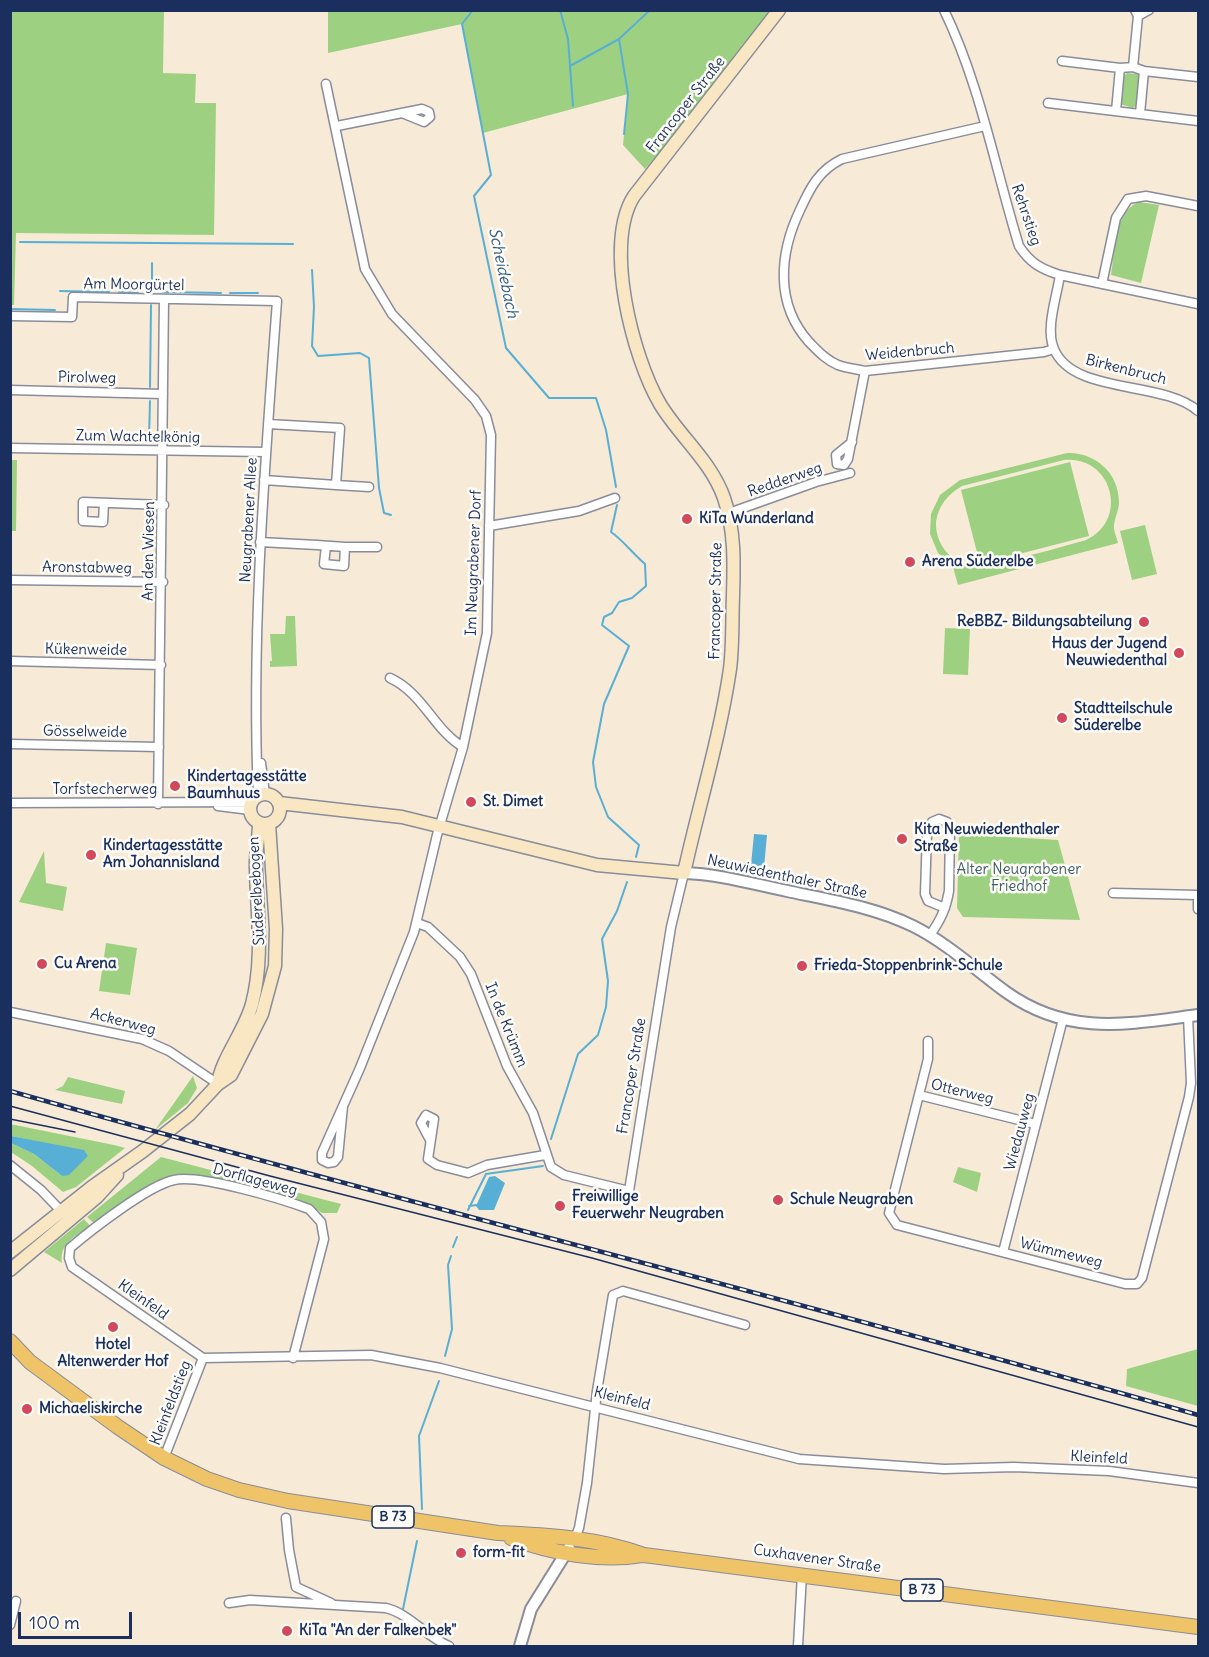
<!DOCTYPE html>
<meta charset="utf-8">
<style>
body{margin:0}
#map{position:relative;width:1209px;height:1657px;overflow:hidden;background:#f7ead6;font-family:Delius,sans-serif}
canvas{display:block}
.frame{position:absolute;inset:0;border:12px solid #1b2f5e;pointer-events:none}
.scale{position:absolute;left:18px;top:1612px;width:114px;height:27px;box-sizing:border-box;border:3px solid #1b2f5e;border-top:0;padding-left:8px;font-size:18px;line-height:21px;white-space:nowrap;color:#1b2f5e;-webkit-text-stroke:4px #fdfcf7;paint-order:stroke}
</style>
<div id="map">
<canvas width="1209" height="1657"></canvas>
<div class="frame"></div>
<div class="scale">100 m</div>
</div>
<script>
const context = document.querySelector('canvas').getContext('2d');
context.lineJoin = 'round';
function paint(path, color) { context.fillStyle = color; context.fill(path, 'evenodd'); }
function stroke(path, color, width, dash) { context.strokeStyle = color; context.lineWidth = width; context.lineCap = dash ? 'butt' : 'round'; context.setLineDash(dash || []); context.stroke(path); }
function label(font, color, halo, rows, align = 'center') {
  context.font = font + ' Delius,sans-serif'; context.lineWidth = 5; context.setLineDash([]); context.textBaseline = 'middle'; context.strokeStyle = halo; context.fillStyle = color; for (const [text, x, y, turn = 0] of rows) {
    context.save(); context.translate(x, y); context.rotate((+turn || 0) * Math.PI / 180); context.textAlign = isNaN(turn) ? turn : align; if (halo) context.strokeText(text, 0, 0); context.fillText(text, 0, 0); context.restore();
  }
}
const green = new Path2D(`
 M 11,10 L 164,11 L 163,73 L 196,74 L 195,103 L 216,103 L 214,235 L 16,233 L 14,305 L 11,305 Z
 M 328,11 L 775,11 L 743,58 L 645,169 L 623,145 L 628,94 L 483,133 L 462,24 L 328,53 Z
 M 1127,73 L 1137,74 L 1140,78 L 1136,106 L 1133,108 L 1120,104 L 1124,76 Z
 M 1139,202 L 1159,205 L 1141,283 L 1111,275 C 1115,251 1114,211 1139,202 Z
 M 1067,453 C 1095,452 1119,473 1119,502 C 1119,510 1115,517 1114,525 C 1113,530 1117,538 1118,543 L 958,585 L 953,567 L 938,553 L 930,534 L 931,514 L 940,495 L 960,480 ZM 1064,460 C 1112,455 1130,520 1086,540 C 1062,547 1039,553 1015,559 C 1003,562 990,567 979,567 C 954,567 935,546 936,522 C 938,506 948,494 962,486 Z
 M 11,460 L 17,460 L 16,531 L 11,531 Z
 M 1070,462 L 1089,536 L 980,564 L 961,490 Z
 M 1145,525 L 1157,574 L 1132,580 L 1120,531 Z
 M 286,616 L 295,616 L 297,666 L 270,667 L 270,661 L 272,661 L 270,634 L 285,634 Z
 M 945,628 L 970,629 L 968,675 L 943,674 Z
 M 959,834 L 1058,840 L 1080,920 L 963,917 L 957,908 Z
 M 44,851 L 46,883 L 67,887 L 63,911 L 19,902 Z
 M 106,943 L 137,948 L 130,995 L 99,991 Z
 M 193,1076 L 197,1088 L 188,1103 L 155,1130 Z
 M 68,1077 L 125,1091 L 122,1104 L 55,1090 L 63,1086 Z
 M 10,1124 L 114,1145 L 125,1148 L 76,1187 L 63,1192 L 32,1166 L 11,1152 L 11,1143 L 34,1154 L 62,1176 L 86,1152 L 11,1136 Z
 M 161,1157 L 341,1204 L 337,1213 L 322,1213 L 311,1206 L 198,1176 L 178,1176 L 96,1225 L 87,1217 Z
 M 958,1167 L 981,1173 L 977,1192 L 953,1182 Z
 M 84,1219 L 90,1226 C 76,1236 59,1243 62,1263 L 44,1252 Z
 M 1198,1349 L 1198,1406 L 1126,1386 L 1127,1369 Z`);
const water = new Path2D(`
 M 754,834 L 767,835 L 764,867 L 751,865 Z
 M 11,1136 L 84,1150 L 88,1156 L 69,1175 L 62,1176 L 34,1154 L 11,1143 Z
 M 495,1176 L 505,1183 L 494,1210 L 479,1210 L 476,1206 L 489,1177 Z`);
const stream = new Path2D(`
 M 473,10 L 462,24 L 491,175 L 474,196 L 506,348 L 549,398 L 596,398 L 606,430 L 616,487
 M 560,10 L 568,39 L 573,106
 M 619,39 L 628,94 L 624,134
 M 570,66 L 619,39 L 650,10
 M 20,242 L 293,244
 M 312,270 L 314,307 L 312,346 L 318,356 L 360,353 L 369,358 L 379,488 L 384,513 L 391,515
 M 60,291 L 109,292
 M 152,291 L 152,263
 M 119,292 L 138,293
 M 163,292 L 221,293
 M 230,293 L 258,293
 M 10,309 L 55,310
 M 150,387 L 151,305
 M 149,438 L 150,401
 M 617,505 L 611,532 C 624,541 632,553 645,564 L 646,586 L 632,598 L 619,602 L 612,613 L 604,617 L 602,625 L 629,646 L 604,704 L 593,762 L 596,787 L 608,817 L 639,845 L 636,857
 M 551,1139 L 578,1054 L 598,1035 L 606,1007 L 608,981 L 602,939 L 617,911 L 627,882
 M 469,1206 L 477,1205
 M 468,1210 L 486,1174 L 543,1166
 M 453,1247 L 457,1237
 M 445,1356 L 452,1329 L 448,1265 L 451,1256
 M 422,1509 L 419,1436 L 439,1381
 M 403,1609 L 417,1541`);
const minor = new Path2D(`
 M 944,10 C 980,84 995,168 1019,246 C 1030,263 1041,269 1060,275 L 1198,304
 M 1135,10 L 1138,16 L 1149,10
 M 1062,61 L 1120,68 L 1133,67 L 1144,71 L 1198,77
 M 1133,67 L 1138,16
 M 326,84 L 365,269 L 392,314 L 475,400 L 486,416 L 491,435 L 487,633 L 463,747 L 437,835 L 414,932 L 360,1068 L 322,1153 L 322,1160 L 328,1163 L 334,1162 L 338,1157 L 343,1106
 M 1048,103 L 1198,121
 M 1116,111 L 1120,68
 M 1140,114 L 1144,71
 M 337,126 L 422,109 L 429,112 L 430,117 L 424,122 L 402,113
 M 985,126 L 842,159 C 819,170 810,188 800,210 C 779,254 775,304 809,342 C 818,351 826,360 838,365 C 846,368 856,369 865,371 L 1044,352 L 1054,349
 M 1060,275 C 1057,296 1045,329 1054,349 C 1073,395 1163,380 1198,411
 M 1102,284 L 1116,218 L 1128,199 L 1146,196 L 1198,206
 M 10,316 L 72,317 L 73,297 L 277,301 C 265,466 251,631 258,796
 M 10,390 L 163,394
 M 852,442 L 836,455 L 837,464 L 844,465 L 848,459 L 863,381 L 865,371
 M 10,448 L 266,452
 M 264,480 L 336,485 L 340,428 L 268,424
 M 336,485 L 369,487
 M 104,503 L 103,522 L 83,521 L 83,502 L 164,505
 M 729,513 L 816,482 L 850,473
 M 489,526 L 579,511 L 615,498
 M 260,542 L 317,545 L 345,547 L 344,566 L 324,564 L 326,546
 M 345,547 L 377,547
 M 10,580 L 163,582
 M 10,661 L 161,665
 M 390,678 C 423,693 434,730 463,747
 M 10,744 L 159,747
 M 261,763 L 265,794
 M 10,803 L 252,802
 M 158,804 L 164,299
 M 218,806 L 250,810
 M 1113,893 L 1198,895
 M 1198,895 L 1198,909
 M 417,923 L 428,927 L 460,957 L 471,974 L 507,1066 L 533,1113 L 551,1167 L 564,1175 L 629,1191 L 671,927 L 684,873
 M 930,935 C 940,921 946,909 949,891 L 950,829 L 947,822 L 939,819 L 932,822 L 927,832 L 925,894 L 928,901 L 945,908
 M 10,1012 L 142,1039 L 169,1051 L 218,1084
 M 928,1041 L 928,1059 L 889,1213 L 897,1225 L 1125,1284 L 1137,1284 L 1142,1278 L 1189,1097 L 1191,1083 L 1188,1016
 M 919,1095 L 1035,1124
 M 430,1140 L 421,1123 L 426,1115 L 434,1119 L 428,1159 L 437,1165 L 468,1173 L 487,1165 L 545,1155
 M 10,1165 L 41,1190 L 63,1213
 M 1003,1252 L 1063,1019
 M 293,1358 L 324,1239 L 321,1222 L 309,1209 C 282,1199 200,1174 174,1180 C 149,1185 91,1230 70,1248 L 69,1258 L 72,1267 L 203,1358 L 371,1355 L 440,1368 L 799,1459 L 944,1469 L 1014,1467 L 1109,1471 L 1198,1483
 M 164,1458 L 203,1358
 M 286,1518 L 289,1550 L 296,1587 L 331,1603
 M 574,1540 L 579,1528 L 587,1483 L 597,1391 L 613,1295 L 623,1291 L 745,1325
 M 229,1603 L 250,1600 L 386,1608 C 410,1614 426,1637 449,1646
 M 10,1625 L 16,1601
 M 798,1646 L 802,1574`);
const tertiary = new Path2D(`
 M 684,873 C 719,874 753,884 787,891 C 830,900 874,907 913,926 C 947,943 976,970 1006,992 C 1069,1037 1128,1024 1198,1015
 M 520,1646 L 531,1609 L 569,1548`);
const secondary = new Path2D(`
 M250 809a15 15 0 1 1 30 0a15 15 0 1 1-30 0Z
 M 279,803 L 402,817 L 597,865 L 684,873 C 699,805 720,737 730,669 C 733,645 732,620 733,596 C 734,563 735,530 724,498 C 711,461 680,437 660,404 C 633,358 603,244 634,196 L 779,10
 M 218,1084 C 221,1059 245,1031 252,1004 C 264,958 257,916 256,870 C 255,854 259,839 259,823
 M 10,1252 L 92,1187 L 143,1151 L 190,1114 L 218,1084 L 231,1075 L 262,1014 L 275,966 L 276,929 L 269,824
 M 10,1270 L 97,1197 L 117,1175`);
const primary = new Path2D(`
 M 10,1341 L 30,1362 L 118,1427 L 164,1458 L 207,1479 L 239,1490 L 288,1501 L 498,1533 C 546,1535 599,1538 644,1555 L 1198,1627
 M 511,1538 C 551,1553 600,1562 642,1555`);
const tram = new Path2D(`
 M 10,1106 L 270,1176 L 592,1258 L 1198,1427
 M 10,1119 L 75,1132`);
const rail = new Path2D(`
 M 10,1091 C 405,1203 804,1302 1198,1415`);
const markers = [
 [687,519,6,"#d1495b"],
 [910,562,6,"#d1495b"],
 [1144,622,6,"#d1495b"],
 [1179,653,6,"#d1495b"],
 [1062,718,6,"#d1495b"],
 [175,786,6,"#d1495b"],
 [471,802,6,"#d1495b"],
 [902,839,6,"#d1495b"],
 [91,855,6,"#d1495b"],
 [42,964,6,"#d1495b"],
 [802,966,6,"#d1495b"],
 [778,1200,6,"#d1495b"],
 [560,1206,6,"#d1495b"],
 [113,1327,6,"#d1495b"],
 [27,1409,6,"#d1495b"],
 [461,1553,6,"#d1495b"],
 [287,1631,6,"#d1495b"]
];
const shields = [
 [393,1517,42],
 [922,1590,42]
];
const shieldNames = [
 ["B 73",393,1517],
 ["B 73",922,1590]
];
const streetNames = [
 ["Francoper Straße",686,105,-52],
 ["Rehrstieg",1026,215,71],
 ["Am Moorgürtel",134,285,1],
 ["Weidenbruch",910,352,-5],
 ["Birkenbruch",1126,370,14],
 ["Pirolweg",87,378,1],
 ["Zum Wachtelkönig",138,437,1],
 ["Redderweg",785,480,-19],
 ["Neugrabener Allee",249,520,-87],
 ["An den Wiesen",149,551,-89],
 ["Im Neugrabener Dorf",474,563,-88],
 ["Aronstabweg",87,568,1],
 ["Francoper Straße",716,601,-89],
 ["Kükenweide",86,650,1],
 ["Gösselweide",85,732,1],
 ["Torfstecherweg",105,790],
 ["Neuwiedenthaler Straße",787,877,12],
 ["Süderelbebogen",257,891,-93],
 ["Ackerweg",123,1022,15],
 ["In de Krümm",506,1025,68],
 ["Francoper Straße",632,1076,-81],
 ["Otterweg",962,1092,14],
 ["Wiedauweg",1020,1132,-75],
 ["Dorflageweg",255,1180,15],
 ["Wümmeweg",1061,1253,14],
 ["Kleinfeld",143,1300,35],
 ["Kleinfeld",622,1399,14],
 ["Kleinfeldstieg",171,1403,-69],
 ["Kleinfeld",1099,1458,3],
 ["Cuxhavener Straße",817,1559,8]
];
const poiNames = [
 ["KiTa Wunderland",699,519],
 ["Arena Süderelbe",922,562],
 ["ReBBZ- Bildungsabteilung",1132,622,"right"],
 ["Haus der Jugend",1167,644,"right"],
 ["Neuwiedenthal",1167,661,"right"],
 ["Stadtteilschule",1074,709],
 ["Süderelbe",1074,726],
 ["Kindertagesstätte",187,777],
 ["Baumhuus",187,794],
 ["St. Dimet",483,802],
 ["Kita Neuwiedenthaler",914,830],
 ["Straße",914,847],
 ["Kindertagesstätte",103,846],
 ["Am Johannisland",103,863],
 ["Cu Arena",54,964],
 ["Frieda-Stoppenbrink-Schule",814,966],
 ["Freiwillige",572,1197],
 ["Feuerwehr Neugraben",572,1214],
 ["Schule Neugraben",790,1200],
 ["Hotel",113,1345,"center"],
 ["Altenwerder Hof",113,1362,"center"],
 ["Michaeliskirche",39,1409],
 ["form-fit",473,1553],
 ["KiTa \"An der Falkenbek\"",299,1631]
];
const parkNames = [
 ["Alter Neugrabener",1019,870],
 ["Friedhof",1019,887]
];
const waterNames = [
 ["Scheidebach",503,273,78]
];
paint(green, '#9dd181');
paint(water, '#58afd5');
stroke(stream, '#58afd5', 2);
stroke(minor, '#898c9a', 11);
stroke(tertiary, '#898c9a', 14);
stroke(secondary, '#898c9a', 15);
stroke(primary, '#898c9a', 16);
stroke(minor, '#fff', 8);
stroke(tertiary, '#fff', 10);
stroke(secondary, '#f9e7c3', 12);
stroke(primary, '#efc469', 14);
stroke(tram, '#1b2f5e', 1.5);
stroke(rail, '#1b2f5e', 4.5);
stroke(rail, '#fdfcf7', 2, [7]);
for (const [x, y, r, color] of markers) { const dot = new Path2D(); dot.arc(x, y, r, 0, 2 * Math.PI); context.fillStyle = color; context.fill(dot); stroke(dot, '#fdfcf7', 2); }
for (const [x, y, w] of shields) { const box = new Path2D(); box.roundRect(x - w / 2, y - 11, w, 22, 4.5); context.fillStyle = '#fdfcf7'; context.fill(box); stroke(box, '#1b2f5e', 1.5); }
label('bold 14px', '#1b2f5e', null, shieldNames);
label('15px', '#1b2f5e', '#fdfcf7', streetNames);
label('bold 15px', '#1b2f5e', '#fdfcf7', poiNames, 'left');
label('15px', '#426068', '#fdfcf7', parkNames);
label('italic 16px', '#305c88', '#fdfcf7', waterNames);
</script>
